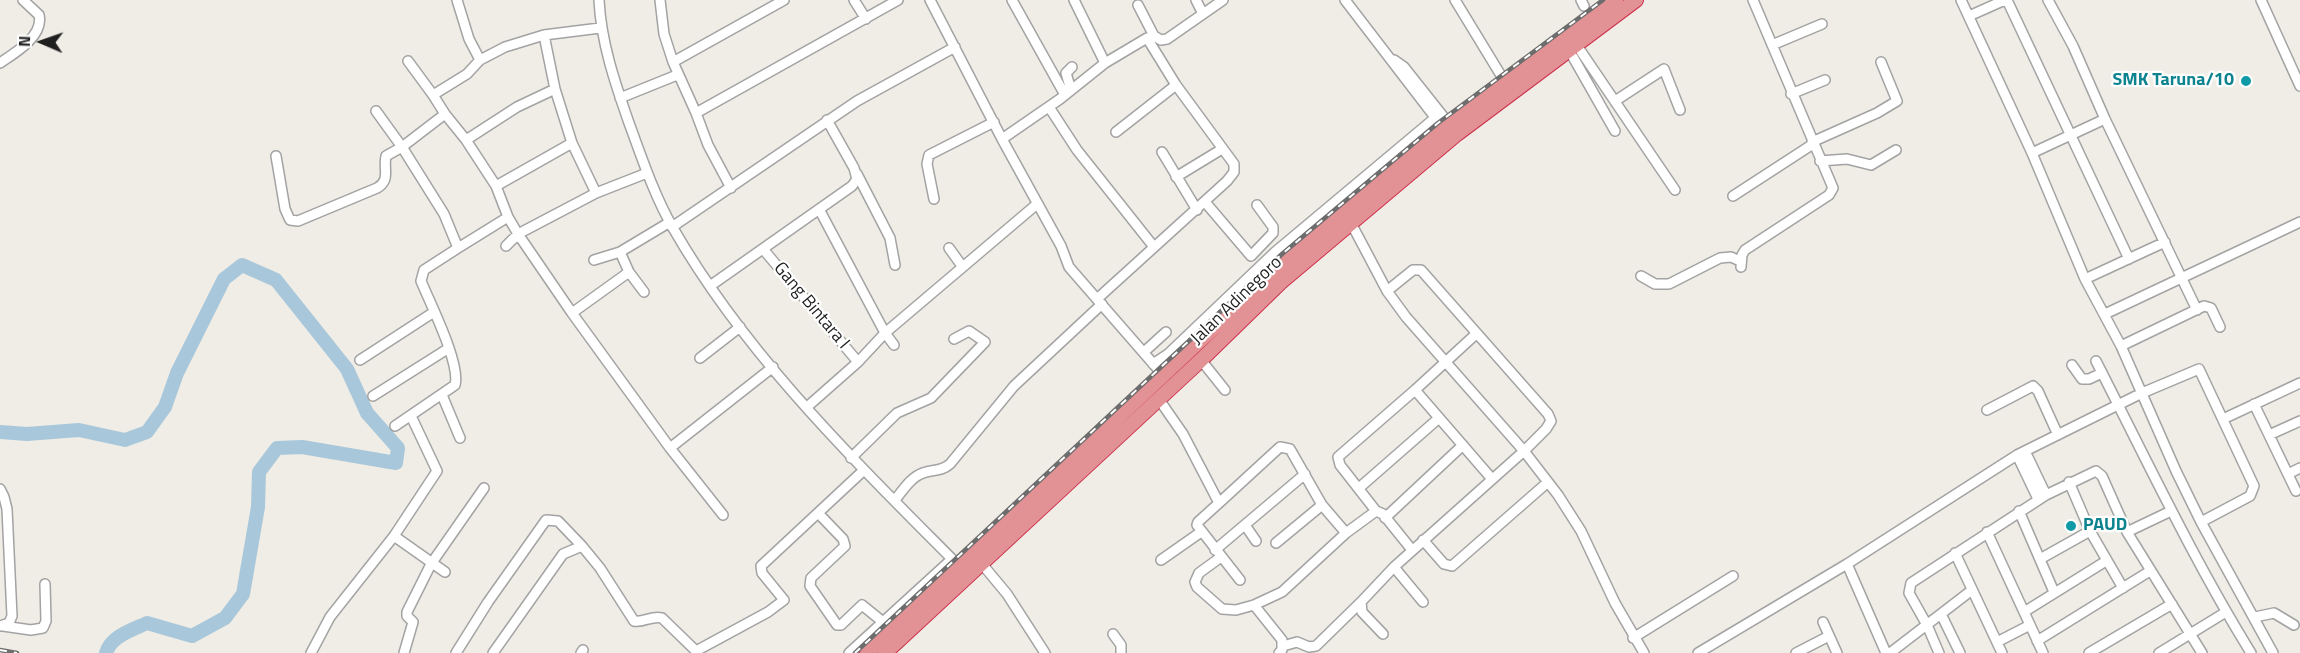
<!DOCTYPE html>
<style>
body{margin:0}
#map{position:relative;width:2300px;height:653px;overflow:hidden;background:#efede6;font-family:"Titillium Web",sans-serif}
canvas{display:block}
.north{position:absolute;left:12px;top:12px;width:60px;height:60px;-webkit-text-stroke:4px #fff;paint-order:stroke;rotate:272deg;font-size:16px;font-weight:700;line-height:24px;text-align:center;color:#1f1f1f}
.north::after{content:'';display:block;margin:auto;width:21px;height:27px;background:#1f1f1f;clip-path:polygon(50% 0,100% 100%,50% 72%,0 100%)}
</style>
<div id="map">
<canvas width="2300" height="653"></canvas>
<div class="north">N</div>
</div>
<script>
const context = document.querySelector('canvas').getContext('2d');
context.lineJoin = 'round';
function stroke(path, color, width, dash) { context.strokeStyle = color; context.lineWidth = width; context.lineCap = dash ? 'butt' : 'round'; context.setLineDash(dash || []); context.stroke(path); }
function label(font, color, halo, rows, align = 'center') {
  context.font = font + ' "Titillium Web",sans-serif'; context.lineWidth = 4.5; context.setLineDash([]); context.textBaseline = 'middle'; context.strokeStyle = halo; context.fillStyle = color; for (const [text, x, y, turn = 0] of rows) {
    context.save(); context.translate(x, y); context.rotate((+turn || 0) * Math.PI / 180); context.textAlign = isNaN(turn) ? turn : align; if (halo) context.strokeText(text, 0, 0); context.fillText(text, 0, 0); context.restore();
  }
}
const river = new Path2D(`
 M 0,432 L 27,434 L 79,430 L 125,440 L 147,432 L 165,407 L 177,373 L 224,279 L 242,265 L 276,280 L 347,369 L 367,413 L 398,448 L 396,463 L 302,447 L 277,448 L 259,472 L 258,507 L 243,594 L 225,618 L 192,636 L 147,623 C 132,630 111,636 106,653`);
const minor = new Path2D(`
 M 457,0 L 469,39 L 480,60
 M 599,0 C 601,42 615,83 629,123 C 642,158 654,195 673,228 C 747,357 856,462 960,567
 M 660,0 L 664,34 L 673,62
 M 784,0 L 673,62 L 696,113 L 898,0
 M 854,0 L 866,19
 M 930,0 L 1002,139 L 1061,246 L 1069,267 L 1163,375
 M 1012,0 L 1065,95
 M 1074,0 L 1105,63
 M 1196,0 L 1203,14
 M 1345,0 L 1444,129
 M 1455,0 L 1505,82
 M 1581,0 L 1584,6
 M 1961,0 L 2032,153 L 2085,279 L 2121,346 L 2176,471 L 2201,522 L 2273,653
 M 2007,0 L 2129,259
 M 2048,0 L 2073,46 L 2105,119 L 2197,310
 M 2261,0 L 2300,86
 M 1138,5 L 1154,36
 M 1969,16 L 2005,0
 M 1147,38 L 1154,36 L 1161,40 L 1167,39 L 1223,0
 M 1576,44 L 1675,190
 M 1772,45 L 1822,24
 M 1569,50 L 1615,131
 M 1394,60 L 1404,67 L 1450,125
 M 408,61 L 433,95
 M 0,63 C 15,53 44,36 39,15 L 23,0
 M 555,89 L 572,143 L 596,193
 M 1071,90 L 1066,73 L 1072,67
 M 1791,94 L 1825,80
 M 620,98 L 677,75
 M 1615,101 L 1664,69 L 1680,110
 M 1049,107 L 1077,150 L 1154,247
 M 696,113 L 708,145 L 731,188
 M 445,114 L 466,140 L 517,107 L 555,89 L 544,35
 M 1116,132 L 1176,85
 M 1002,139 L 1060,99 L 1105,63 L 1147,38 L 1176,85 L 1234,164 L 1234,172 L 1227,181 L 1097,299
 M 466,140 L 496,186
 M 1812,142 L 1877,113 L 1897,101 L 1881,62
 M 572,143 L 496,186 L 508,217 L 518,234 L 596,193 L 647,173
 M 1162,152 L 1197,210
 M 2032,153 L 2105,119
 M 276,156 L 285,209 L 290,220 L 298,221 L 377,188 C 391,180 383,169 386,156 L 402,147 L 376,111
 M 1820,161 L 1847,159 L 1871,165 L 1896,150
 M 857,174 L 890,238 L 895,265
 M 1176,177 L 1222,149
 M 1733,196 L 1813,144
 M 934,199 L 927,164 L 929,155 L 994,122
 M 1205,202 L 1251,256 L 1273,233 L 1273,227 L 1257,205
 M 508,217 L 458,248 L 444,214 L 402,147 L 445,114 L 433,95 L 467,74 L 480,60 L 505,47 L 544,35 L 600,28
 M 1351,223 L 1387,291 L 1406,317 L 1524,451 L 1558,495 L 1581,531 L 1615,603 L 1644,653
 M 672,227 L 857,101 L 955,47
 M 506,246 L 518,234 L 572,313 L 629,272 L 620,252 L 670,222
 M 949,248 L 962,266
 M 763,249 L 858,362
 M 594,260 L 620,252
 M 1741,267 L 1742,255 L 1745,250 L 1829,195 L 1833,188 L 1753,0
 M 629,272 L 644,292
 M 1641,276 L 1655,284 L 1669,284 L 1720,258 L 1731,257 L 1740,261
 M 2085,279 L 2165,242
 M 710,286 L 852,186 L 857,179 L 854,168 L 827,120
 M 572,313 L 670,448 L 723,515
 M 2105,314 L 2300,222
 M 894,345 L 885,333 L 1037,204
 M 2121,346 L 2204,306 L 2211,308 L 2220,327
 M 1144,352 L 1166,332
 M 700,358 L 740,327
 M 360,360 L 434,312
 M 1201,360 L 1225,390
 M 2096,361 C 2146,459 2193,559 2251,653
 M 1153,364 L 1168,354 L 1275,252 L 1435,118
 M 2072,365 L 2082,379 L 2089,379 L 2102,373
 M 1415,390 L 1492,479
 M 442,395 L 460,438
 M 373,396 L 449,348
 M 1158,398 L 1183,434 L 1219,503 L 1280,447 L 1290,449 L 1322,505 L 1346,533
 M 2254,404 L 2296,491
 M 807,407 L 858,362 L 885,333 L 819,209
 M 1987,410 L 2033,386 L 2038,391 L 2058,435
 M 2223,419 L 2300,383
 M 395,426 L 455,385 C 461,364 430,303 421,281 L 424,270 L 458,248
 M 2269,435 L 2300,421
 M 670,448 L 773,367
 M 2025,451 L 2046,495
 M 2017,455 L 2038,499
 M 851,458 L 897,413 L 931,398 L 985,342 L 969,331 L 954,339
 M 2288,474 L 2300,468
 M 2069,482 L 2090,531 L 2123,588
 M 1359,488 L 1439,418
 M 0,489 L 4,497 L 7,509 L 12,616 L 9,623 L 0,626
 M 895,500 C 903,490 911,477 923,473 C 933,469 941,472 950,464 L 1014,386 L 1102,304
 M 1219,503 L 1198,522 L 1197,525 L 1240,580
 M 1376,511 L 1340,465 L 1338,457 L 1415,390 L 1476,334
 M 2019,511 L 2054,592
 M 818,513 L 843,539 L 845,546 L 811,578 L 810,586 L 837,625 L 841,625 L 862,605 L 883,622
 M 1385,518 L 1463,445
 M 1245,525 L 1256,541
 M 1987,532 L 2043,653
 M 2127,532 L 2171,511
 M 394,536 L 445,572
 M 1423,540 L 1444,564 L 1452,566 L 1548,482
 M 1276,543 L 1322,505
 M 1215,550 L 1305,474
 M 1955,553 L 2002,653
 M 1221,557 L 1199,573 L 1195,582 L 1197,587 L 1222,609 L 1236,610 L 1254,605 L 1282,592 L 1346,533 L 1376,511 L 1383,514 L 1412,550
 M 2040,559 L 2090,531
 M 1161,560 L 1201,532
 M 982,564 L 1007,594 L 1045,653
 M 1847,564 L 1886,653
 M 1394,567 L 1423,602
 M 1254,605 L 1282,640 L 1282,650 L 1279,653
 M 2024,612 L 2106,561
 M 1941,614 L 1960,653
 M 2255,617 L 2274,613 L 2294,625
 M 1823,622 L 1837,653
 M 3,626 L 31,630 L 43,628 L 46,621 L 45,584
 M 1113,634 L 1121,645 L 1121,653
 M 1383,634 L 1362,612 L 1361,602 L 1394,567 L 1524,451 L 1546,429 L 1551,421 L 1548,414 L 1421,270 L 1413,270 L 1387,291
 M 1633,638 L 1733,576
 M 2037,641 L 2150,571
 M 1997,642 L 2030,625
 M 1283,646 L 1297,642 L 1309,647 L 1316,646 L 1361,602
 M 311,653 L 330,617 L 394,536 L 437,471 L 411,416
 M 404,653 L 413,622 L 407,616 L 407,612 L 431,564 L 484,488
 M 456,653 L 488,602 L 546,520 L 558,521 L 582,546
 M 493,653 L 563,554 L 582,546 L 600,568 L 634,621 C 644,623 652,615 662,618 L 696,651 L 768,612 L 784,600 L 762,573 L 761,566 L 864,470
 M 581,653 L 583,650
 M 849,653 L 952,559
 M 1698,653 L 1847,564 L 2017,455 L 2142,393 L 2199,369 L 2254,486 L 2250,496 L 2201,522
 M 1796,653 L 1829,636
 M 1890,653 L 1972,590
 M 1939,653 L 1927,625 L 1909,593 L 1911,583 L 2046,495 L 2096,471 L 2102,476 L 2127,532 L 2202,653
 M 2089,653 L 2172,604
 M 2159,653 L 2226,612`);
const highway = new Path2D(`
 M 867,653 L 1266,279 L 1444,129 L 1616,0
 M 885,653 L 1201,360 L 1280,283 L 1457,134 L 1636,0`);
const rail = new Path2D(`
 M 0,650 L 17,653
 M 855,653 L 1282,254 L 1438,123 L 1603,0`);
const markers = [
 [2246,81,6,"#0f9aa8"],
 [2071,526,6,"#0f9aa8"]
];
const cultureNames = [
 ["SMK Taruna/10",2234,81],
 ["PAUD",2083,526,"left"]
];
const streetNames = [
 ["Jalan Adinegoro",1237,301,-44],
 ["Gang Bintara I",811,306,50]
];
stroke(river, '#a9c7da', 14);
stroke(minor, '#a3a3a3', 12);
stroke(highway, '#d0304d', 16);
stroke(minor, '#fff', 9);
stroke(highway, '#e29294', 14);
stroke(rail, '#6d6d6d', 4.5);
stroke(rail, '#fff', 2, [7]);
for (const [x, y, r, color] of markers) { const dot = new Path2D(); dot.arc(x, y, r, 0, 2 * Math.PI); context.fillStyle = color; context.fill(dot); stroke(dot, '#fff', 2); }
label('bold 18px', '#0d838f', '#fff', cultureNames, 'right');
label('18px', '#1f1f1f', '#fff', streetNames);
</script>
